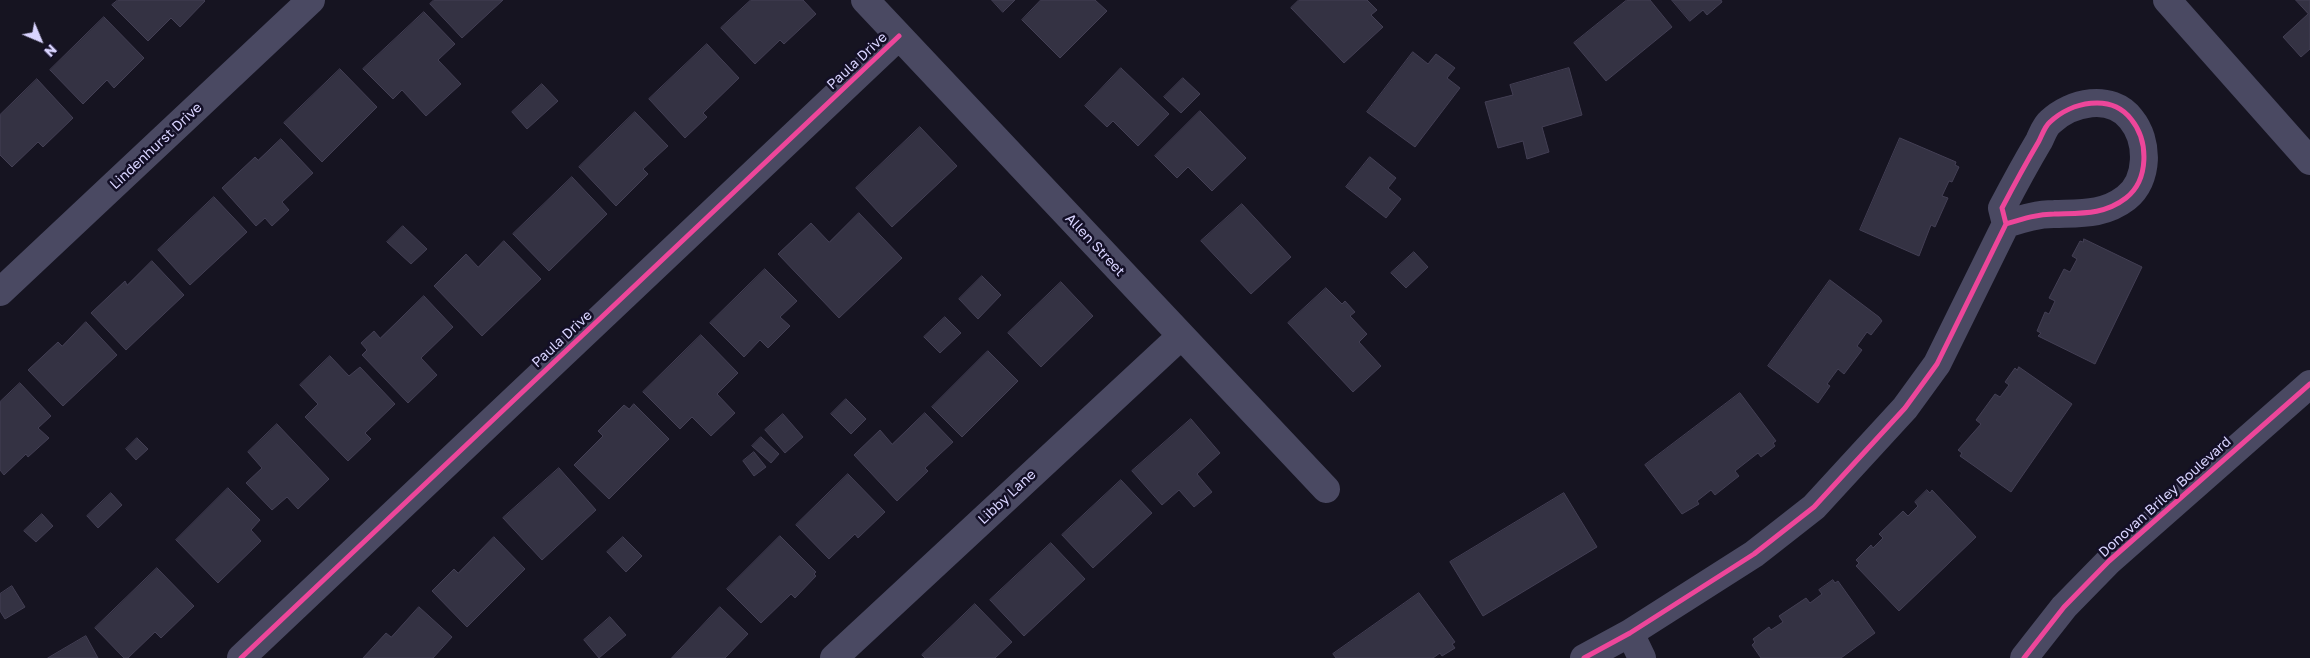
<!DOCTYPE html>
<style>
body{margin:0}
#map{position:relative;width:2310px;height:658px;overflow:hidden;background:#161421;font-family:"Golos Text",sans-serif}
canvas{display:block}
.north{position:absolute;left:15px;top:15px;width:50px;height:50px;-webkit-text-stroke:4px #130f26;paint-order:stroke;rotate:135deg;font-size:14px;font-weight:700;line-height:20px;text-align:center;color:#d9d4ff}
.north::after{content:'';display:block;margin:auto;width:18px;height:22px;background:#d9d4ff;clip-path:polygon(50% 0,100% 100%,50% 72%,0 100%)}
</style>
<div id="map">
<canvas width="2310" height="658"></canvas>
<div class="north">N</div>
</div>
<script>
const context = document.querySelector('canvas').getContext('2d');
context.lineJoin = 'round';
function paint(path, color) { context.fillStyle = color; context.fill(path, 'evenodd'); }
function stroke(path, color, width, dash) { context.strokeStyle = color; context.lineWidth = width; context.lineCap = dash ? 'butt' : 'round'; context.setLineDash(dash || []); context.stroke(path); }
function label(font, color, halo, rows, align = 'center') {
  context.font = font + ' "Golos Text",sans-serif'; context.lineWidth = 5; context.setLineDash([]); context.textBaseline = 'middle'; context.strokeStyle = halo; context.fillStyle = color; for (const [text, x, y, turn = 0] of rows) {
    context.save(); context.translate(x, y); context.rotate((+turn || 0) * Math.PI / 180); context.textAlign = isNaN(turn) ? turn : align; if (halo) context.strokeText(text, 0, 0); context.fillText(text, 0, 0); context.restore();
  }
}
const building = new Path2D(`
 M 118,0 L 204,0 L 205,1 L 180,27 L 171,18 L 148,41 L 112,5 Z
 M 434,0 L 503,0 L 462,38 L 430,4 Z
 M 751,0 L 803,0 L 816,14 L 784,44 L 780,40 L 755,64 L 721,28 Z
 M 992,0 L 1015,0 L 1003,12 Z
 M 1041,0 L 1095,0 L 1107,11 L 1060,58 L 1022,20 Z
 M 1299,0 L 1367,0 L 1377,10 L 1371,15 L 1383,27 L 1344,63 L 1291,8 Z
 M 1627,0 L 1650,0 L 1672,27 L 1606,81 L 1574,43 Z
 M 1672,0 L 1721,0 L 1722,2 L 1707,15 L 1703,10 L 1690,21 Z
 M 2296,0 L 2310,0 L 2310,49 L 2301,57 L 2283,37 L 2308,14 Z
 M 424,12 L 455,44 L 438,60 L 461,84 L 426,116 L 402,90 L 393,99 L 363,69 Z
 M 104,17 L 144,58 L 114,88 L 107,80 L 83,104 L 50,70 Z
 M 707,44 L 739,78 L 703,113 L 707,117 L 685,138 L 649,99 Z
 M 1413,52 L 1428,64 L 1436,54 L 1455,68 L 1447,78 L 1460,88 L 1415,147 L 1367,112 Z
 M 1121,68 L 1169,114 L 1138,146 L 1113,121 L 1107,127 L 1085,106 Z
 M 1569,68 L 1582,115 L 1542,127 L 1549,152 L 1527,159 L 1523,141 L 1498,148 L 1485,102 L 1513,95 L 1510,85 Z
 M 340,69 L 377,107 L 322,162 L 284,123 Z
 M 1183,78 L 1200,94 L 1181,113 L 1164,97 Z
 M 37,79 L 73,118 L 43,147 L 38,142 L 12,167 L 0,155 L 0,115 Z
 M 542,84 L 558,101 L 527,129 L 512,112 Z
 M 1200,111 L 1246,158 L 1212,191 L 1188,167 L 1177,178 L 1155,156 Z
 M 635,112 L 668,146 L 643,169 L 648,174 L 616,206 L 579,167 Z
 M 920,127 L 957,166 L 892,227 L 856,188 Z
 M 1900,138 L 1956,162 L 1955,165 L 1959,167 L 1952,182 L 1949,181 L 1942,196 L 1948,198 L 1935,227 L 1931,225 L 1919,256 L 1860,230 Z
 M 281,139 L 313,173 L 282,202 L 289,210 L 272,226 L 265,218 L 256,226 L 222,188 L 255,157 L 258,160 Z
 M 1370,157 L 1396,178 L 1388,188 L 1401,199 L 1386,218 L 1346,187 Z
 M 572,177 L 607,214 L 549,271 L 513,234 Z
 M 214,197 L 247,232 L 190,285 L 158,250 Z
 M 1242,204 L 1291,257 L 1251,294 L 1201,241 Z
 M 859,213 L 902,258 L 839,318 L 778,254 L 811,223 L 829,242 Z
 M 403,226 L 427,249 L 411,264 L 387,242 Z
 M 2084,239 L 2142,267 L 2095,364 L 2038,336 L 2041,333 L 2037,331 L 2045,312 L 2049,314 L 2055,301 L 2049,298 L 2064,269 L 2070,272 L 2077,259 L 2072,256 L 2080,241 L 2083,242 Z
 M 504,241 L 541,279 L 482,336 L 434,286 L 466,254 L 478,267 Z
 M 1414,252 L 1428,267 L 1406,288 L 1391,273 Z
 M 152,261 L 184,295 L 126,350 L 91,313 L 125,281 L 127,285 Z
 M 765,269 L 797,301 L 780,317 L 790,326 L 768,348 L 760,340 L 744,357 L 710,323 Z
 M 982,276 L 1001,295 L 978,319 L 959,299 Z
 M 1830,280 L 1879,317 L 1882,321 L 1871,335 L 1867,332 L 1857,346 L 1862,350 L 1844,374 L 1838,369 L 1827,384 L 1830,386 L 1818,403 L 1768,366 Z
 M 1061,282 L 1093,316 L 1041,367 L 1008,333 Z
 M 1326,288 L 1342,304 L 1345,301 L 1355,312 L 1350,316 L 1367,334 L 1359,342 L 1381,366 L 1353,392 L 1288,323 Z
 M 424,296 L 453,327 L 421,358 L 437,375 L 408,403 L 362,355 L 367,350 L 361,343 L 374,331 L 380,338 Z
 M 945,317 L 961,333 L 940,353 L 924,337 Z
 M 86,322 L 117,355 L 63,406 L 28,370 L 58,342 L 62,346 Z
 M 701,335 L 738,373 L 717,394 L 735,413 L 711,436 L 692,417 L 680,429 L 643,392 Z
 M 988,351 L 1018,381 L 962,437 L 932,407 Z
 M 330,356 L 349,376 L 360,367 L 395,404 L 365,433 L 371,439 L 348,461 L 305,417 L 318,404 L 300,385 Z
 M 2019,367 L 2072,404 L 2011,492 L 1960,456 L 1962,453 L 1958,450 L 1981,424 L 1976,420 L 1995,394 L 2000,397 L 2009,385 L 2005,382 L 2015,368 L 2017,370 Z
 M 20,383 L 51,416 L 38,428 L 49,438 L 28,457 L 26,454 L 4,475 L 0,470 L 0,402 Z
 M 1740,393 L 1776,441 L 1773,443 L 1775,446 L 1761,457 L 1758,453 L 1735,471 L 1739,476 L 1715,495 L 1711,490 L 1697,501 L 1699,504 L 1682,514 L 1645,465 Z
 M 846,399 L 866,419 L 851,434 L 831,414 Z
 M 634,404 L 669,439 L 609,499 L 574,465 L 603,436 L 598,431 L 624,405 L 629,409 Z
 M 925,413 L 953,442 L 925,468 L 928,471 L 897,501 L 854,455 L 880,430 L 892,444 Z
 M 783,414 L 803,437 L 785,453 L 765,430 Z
 M 1191,419 L 1220,453 L 1197,474 L 1212,492 L 1194,507 L 1179,490 L 1162,505 L 1132,471 Z
 M 277,424 L 329,479 L 298,509 L 287,497 L 272,510 L 246,483 L 262,468 L 248,452 Z
 M 761,437 L 779,454 L 771,463 L 752,446 Z
 M 137,438 L 148,449 L 136,460 L 126,449 Z
 M 754,452 L 766,467 L 754,476 L 743,461 Z
 M 559,468 L 596,510 L 542,560 L 503,518 Z
 M 848,474 L 885,512 L 858,538 L 855,534 L 829,559 L 796,525 Z
 M 1121,480 L 1152,513 L 1093,568 L 1062,535 Z
 M 228,488 L 260,520 L 251,530 L 261,541 L 218,583 L 176,540 Z
 M 1927,490 L 1930,493 L 1932,490 L 1976,537 L 1899,611 L 1856,566 L 1859,563 L 1856,560 L 1871,545 L 1873,548 L 1883,538 L 1879,534 L 1903,511 L 1908,516 L 1918,506 L 1915,502 Z
 M 111,493 L 122,505 L 98,528 L 87,516 Z
 M 1564,493 L 1597,547 L 1483,616 L 1450,562 Z
 M 42,514 L 53,526 L 36,542 L 24,531 Z
 M 780,536 L 816,572 L 814,574 L 816,576 L 795,598 L 791,594 L 761,623 L 727,589 Z
 M 494,537 L 525,569 L 467,627 L 432,591 L 454,569 L 458,573 Z
 M 623,537 L 642,556 L 626,572 L 607,552 Z
 M 1051,543 L 1085,579 L 1024,636 L 990,600 Z
 M 157,568 L 194,606 L 161,638 L 155,632 L 128,658 L 124,658 L 95,628 Z
 M 1833,580 L 1835,583 L 1838,581 L 1875,633 L 1841,658 L 1761,658 L 1752,645 L 1755,642 L 1753,639 L 1769,627 L 1771,630 L 1783,622 L 1779,616 L 1806,598 L 1810,603 L 1822,594 L 1819,590 Z
 M 12,586 L 25,607 L 5,619 L 0,611 L 0,594 Z
 M 1419,593 L 1455,642 L 1452,644 L 1455,648 L 1442,656 L 1440,653 L 1433,658 L 1336,658 L 1333,654 Z
 M 975,604 L 1012,642 L 995,658 L 925,658 L 922,655 Z
 M 419,607 L 452,637 L 433,658 L 363,658 L 386,633 L 391,637 Z
 M 720,607 L 748,634 L 725,658 L 672,658 Z
 M 610,617 L 626,635 L 599,658 L 584,640 Z
 M 86,636 L 98,658 L 48,658 Z`);
const minor = new Path2D(`
 M 865,0 L 1326,489
 M 2167,0 L 2310,161
 M 0,292 L 311,0
 M 1630,633 L 1642,658
 M 241,658 L 899,36
 M 834,658 L 1181,336
 M 1584,658 L 1630,633 L 1754,554 L 1814,507 L 1905,408 L 1937,364 L 2006,224 L 2002,208 C 2014,185 2026,163 2039,141 C 2042,135 2045,126 2050,122 C 2071,102 2111,93 2131,119 C 2149,141 2149,180 2126,198 C 2104,215 2081,213 2054,214 C 2037,214 2022,219 2006,224
 M 2024,658 L 2064,607 L 2109,561 L 2310,384`);
const cycleway = new Path2D(`
 M 241,658 L 899,36
 M 1584,658 L 1630,633 L 1754,554 L 1814,507 L 1905,408 L 1937,364 L 2006,224 L 2002,208 C 2014,185 2026,163 2039,141 C 2042,135 2045,126 2050,122 C 2071,102 2111,93 2131,119 C 2149,141 2149,180 2126,198 C 2104,215 2081,213 2054,214 C 2037,214 2022,219 2006,224
 M 2024,658 L 2064,607 L 2109,561 L 2310,384`);
const streetNames = [
 ["Paula Drive",857,61,-43],
 ["Lindenhurst Drive",156,146,-43],
 ["Allen Street",1095,245,47],
 ["Paula Drive",562,339,-43],
 ["Libby Lane",1007,497,-43],
 ["Donovan Briley Boulevard",2165,497,-42]
];
paint(building, '#343243');
stroke(building, '#433f54', 1);
stroke(minor, '#4a4962', 28);
stroke(cycleway, '#ed469a', 5);
label('14px', '#d9d4ff', '#130f26', streetNames);
</script>
